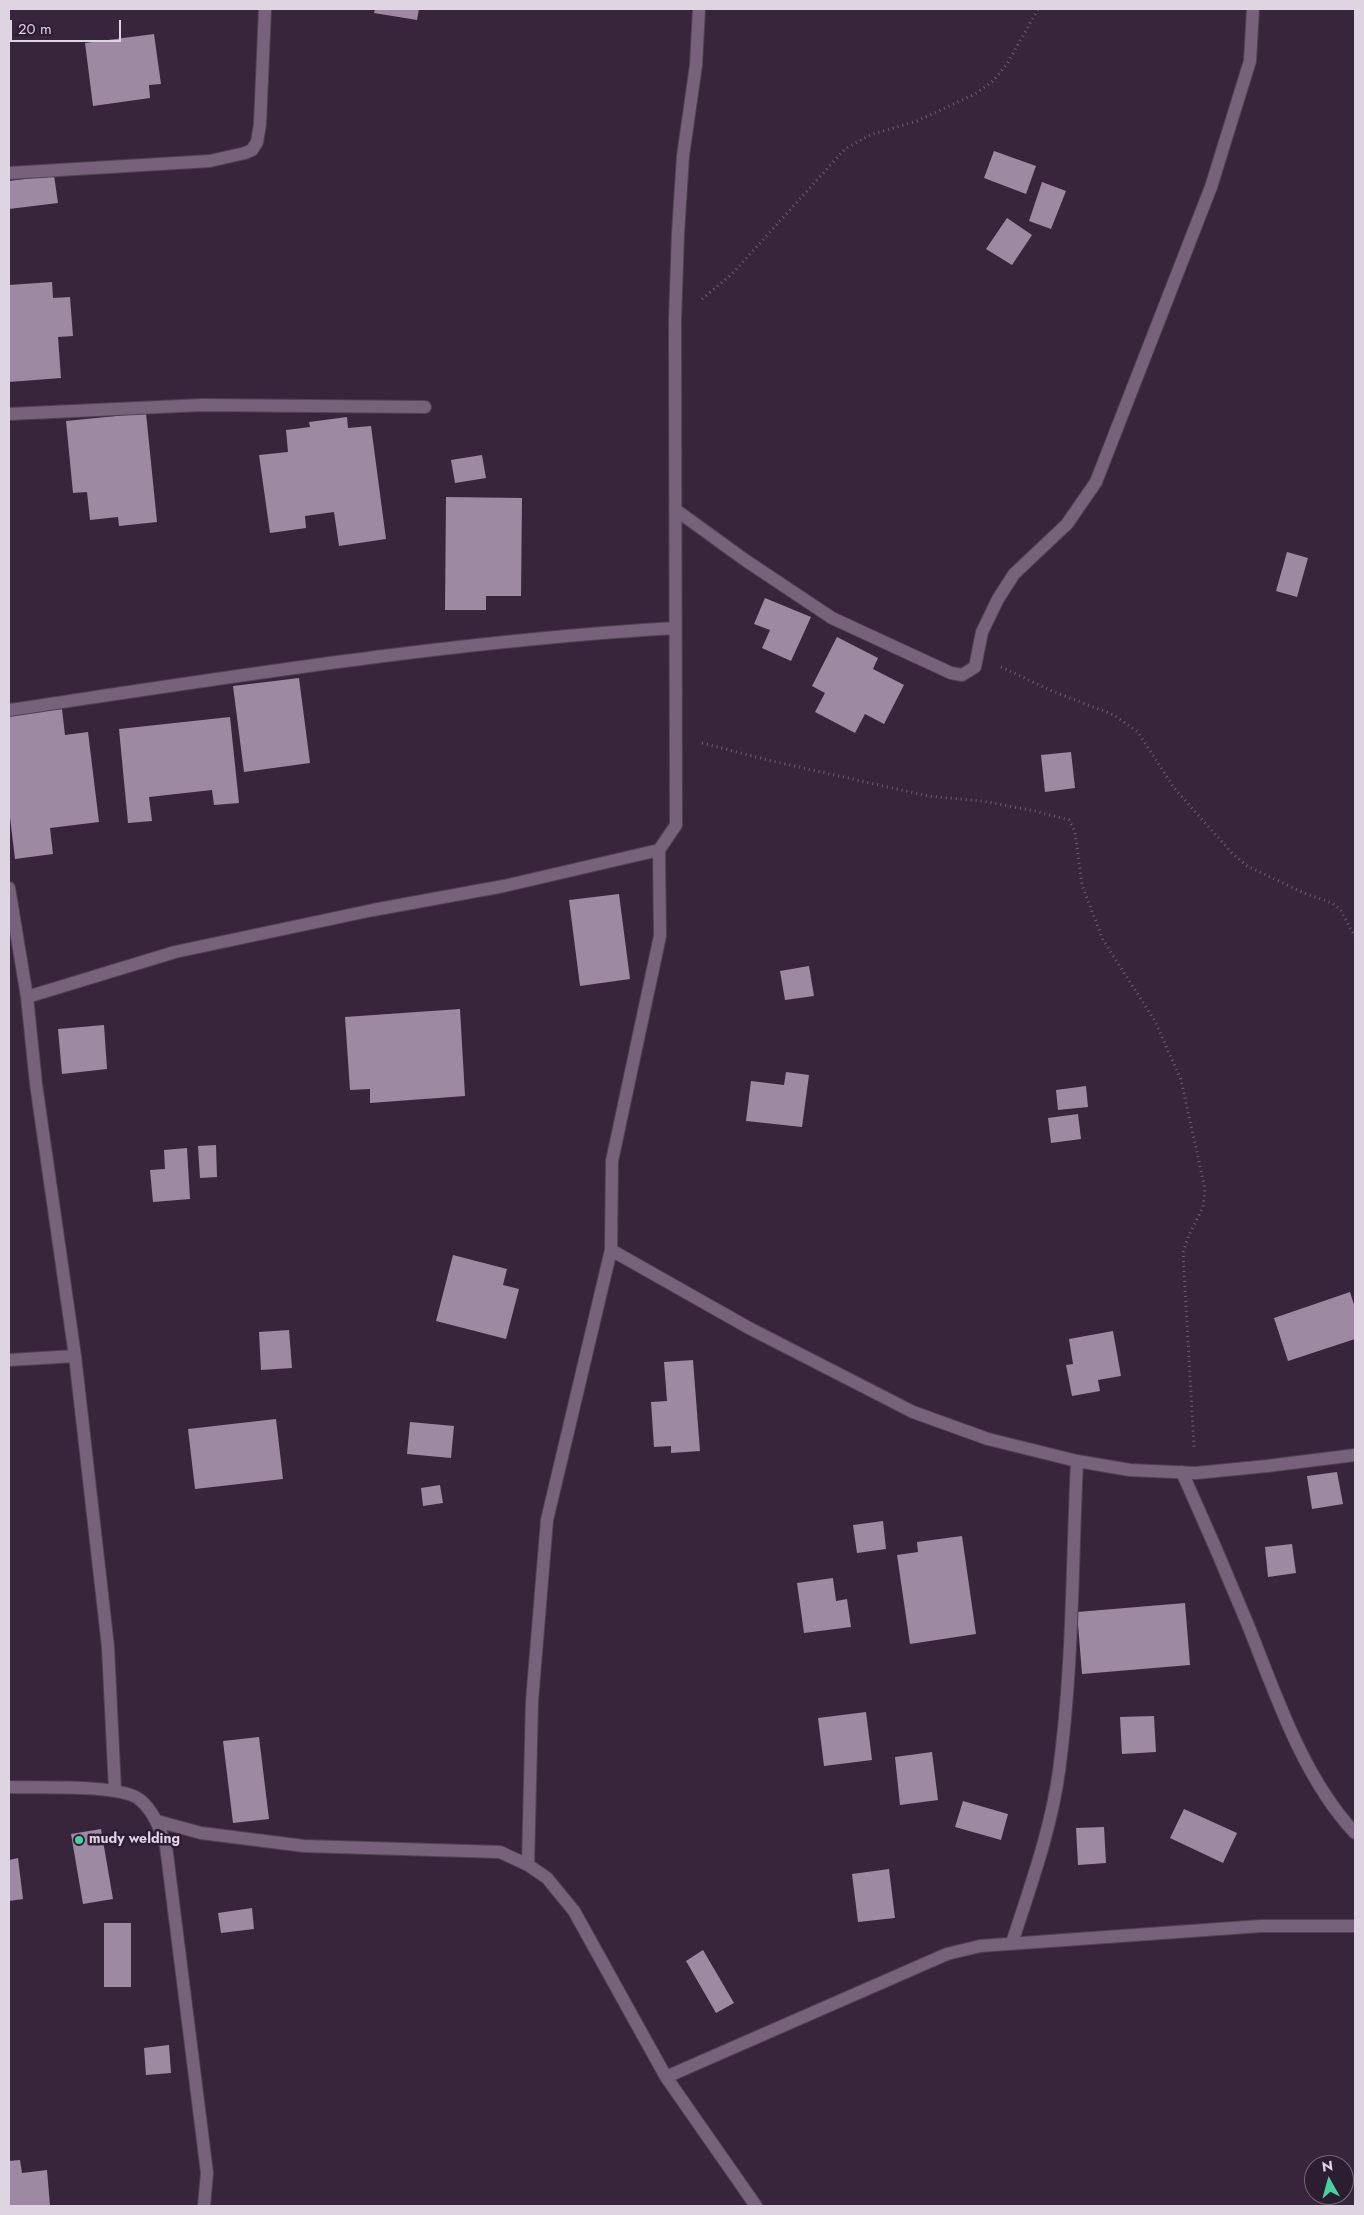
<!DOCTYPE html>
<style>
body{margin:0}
#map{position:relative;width:1364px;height:2215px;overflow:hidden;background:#37263b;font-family:Jost,sans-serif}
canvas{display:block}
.frame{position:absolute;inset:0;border:10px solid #dfd4e2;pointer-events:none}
.north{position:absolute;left:1304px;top:2155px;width:50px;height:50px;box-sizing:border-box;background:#2d1d31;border:1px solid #746678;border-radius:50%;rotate:353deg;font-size:14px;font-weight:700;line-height:20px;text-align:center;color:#dfd4e2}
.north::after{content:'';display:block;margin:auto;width:18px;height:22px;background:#45d49f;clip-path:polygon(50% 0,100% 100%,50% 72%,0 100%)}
.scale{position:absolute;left:10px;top:20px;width:111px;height:22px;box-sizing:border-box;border:2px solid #dfd4e2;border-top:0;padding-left:6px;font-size:15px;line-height:18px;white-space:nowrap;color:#dfd4e2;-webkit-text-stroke:4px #2d1d31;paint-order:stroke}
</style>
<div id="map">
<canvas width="1364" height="2215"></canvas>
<div class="frame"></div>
<div class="north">N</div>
<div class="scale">20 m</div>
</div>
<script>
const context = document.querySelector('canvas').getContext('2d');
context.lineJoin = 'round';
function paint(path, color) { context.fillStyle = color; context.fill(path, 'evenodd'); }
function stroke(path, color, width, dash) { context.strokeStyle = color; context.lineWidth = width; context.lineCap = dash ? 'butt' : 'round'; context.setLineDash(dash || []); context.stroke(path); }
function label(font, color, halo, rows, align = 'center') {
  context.font = font + ' Jost,sans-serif'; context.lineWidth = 5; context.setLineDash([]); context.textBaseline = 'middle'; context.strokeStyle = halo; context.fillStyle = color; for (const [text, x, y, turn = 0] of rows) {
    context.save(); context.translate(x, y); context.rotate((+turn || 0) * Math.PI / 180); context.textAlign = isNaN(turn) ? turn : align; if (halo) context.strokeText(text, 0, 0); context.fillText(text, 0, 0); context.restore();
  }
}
const building = new Path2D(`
 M 375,9 L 419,9 L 417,20 L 374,13 Z
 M 154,34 L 161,84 L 149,85 L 150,98 L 93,106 L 85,43 Z
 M 994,151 L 1036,166 L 1026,194 L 984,178 Z
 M 54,175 L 58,203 L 9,209 L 9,181 Z
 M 1042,182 L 1066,191 L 1051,229 L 1029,221 Z
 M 1007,218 L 1032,235 L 1012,265 L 986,249 Z
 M 52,282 L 53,298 L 70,297 L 73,336 L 58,337 L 61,378 L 9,382 L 9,285 Z
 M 146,413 L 157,522 L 119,526 L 118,517 L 90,520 L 87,492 L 73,493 L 66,421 Z
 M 347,417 L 348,428 L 371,426 L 386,539 L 339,546 L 334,512 L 305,516 L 306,528 L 270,533 L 259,455 L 288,452 L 286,430 L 310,427 L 309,422 Z
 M 482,455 L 486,478 L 455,483 L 451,460 Z
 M 446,497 L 522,498 L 521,596 L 486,596 L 486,610 L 445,610 Z
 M 1287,552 L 1308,558 L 1297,597 L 1276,591 Z
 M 765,598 L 811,617 L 791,661 L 762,648 L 770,630 L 754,624 Z
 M 837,637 L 878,658 L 873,669 L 904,685 L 884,724 L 865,714 L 855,733 L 815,712 L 825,693 L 812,686 Z
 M 299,678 L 310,763 L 244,772 L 233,686 Z
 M 62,709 L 65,735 L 88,732 L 99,822 L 50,828 L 53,854 L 15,859 L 9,809 L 9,715 Z
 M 230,717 L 239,803 L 214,805 L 212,790 L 149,797 L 152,821 L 128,823 L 119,729 Z
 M 1071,752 L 1075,788 L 1045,792 L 1041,755 Z
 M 619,894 L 630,979 L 580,986 L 569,900 Z
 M 809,966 L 814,996 L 785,1000 L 780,971 Z
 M 460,1009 L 465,1096 L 370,1103 L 370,1089 L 350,1090 L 345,1017 Z
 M 104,1025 L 107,1069 L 62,1074 L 58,1029 Z
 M 786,1072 L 809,1075 L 802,1127 L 746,1121 L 751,1081 L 784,1085 Z
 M 1086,1086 L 1088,1107 L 1058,1110 L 1056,1090 Z
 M 1078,1114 L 1081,1139 L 1051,1143 L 1048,1118 Z
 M 216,1145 L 217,1177 L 200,1178 L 198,1146 Z
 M 187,1148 L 190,1199 L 153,1202 L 150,1170 L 165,1169 L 164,1150 Z
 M 453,1255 L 507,1269 L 503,1285 L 519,1289 L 506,1339 L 436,1321 Z
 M 1350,1292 L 1355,1308 L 1355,1339 L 1288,1361 L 1274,1318 Z
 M 289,1330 L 292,1368 L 261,1370 L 259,1332 Z
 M 1113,1331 L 1121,1376 L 1098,1380 L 1100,1391 L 1072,1396 L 1066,1365 L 1073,1364 L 1069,1339 Z
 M 693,1360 L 700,1451 L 671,1453 L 671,1446 L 654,1447 L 651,1402 L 667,1401 L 664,1362 Z
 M 276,1419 L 283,1479 L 195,1489 L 188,1429 Z
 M 410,1422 L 454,1426 L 451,1458 L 407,1454 Z
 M 1337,1472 L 1343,1504 L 1312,1509 L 1307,1476 Z
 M 440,1485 L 443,1503 L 423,1506 L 421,1488 Z
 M 883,1521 L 886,1549 L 857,1553 L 853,1525 Z
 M 962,1536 L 976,1634 L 910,1644 L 897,1555 L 918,1552 L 917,1542 Z
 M 1292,1544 L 1296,1573 L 1268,1577 L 1265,1547 Z
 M 833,1578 L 836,1601 L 847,1599 L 851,1627 L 804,1633 L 797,1583 Z
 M 1185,1603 L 1190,1665 L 1082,1674 L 1077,1612 Z
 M 866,1712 L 872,1760 L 824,1766 L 818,1718 Z
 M 1154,1716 L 1156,1752 L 1122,1754 L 1120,1717 Z
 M 259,1737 L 269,1819 L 233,1823 L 223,1741 Z
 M 932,1752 L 938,1800 L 900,1805 L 895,1757 Z
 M 963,1801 L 1008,1814 L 1001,1840 L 955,1827 Z
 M 1184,1809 L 1237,1833 L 1223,1863 L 1170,1838 Z
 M 1104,1827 L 1106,1863 L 1078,1865 L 1076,1828 Z
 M 101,1829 L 113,1899 L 83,1904 L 71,1834 Z
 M 18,1858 L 23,1899 L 9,1901 L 9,1860 Z
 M 889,1869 L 895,1918 L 858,1922 L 852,1874 Z
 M 252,1908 L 254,1929 L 221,1933 L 218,1913 Z
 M 104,1923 L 131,1923 L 131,1987 L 104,1987 Z
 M 703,1950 L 734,2003 L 716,2013 L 686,1961 Z
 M 169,2045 L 171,2073 L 146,2075 L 144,2048 Z
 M 20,2160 L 22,2173 L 47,2170 L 50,2206 L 9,2206 L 9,2161 Z`);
const path = new Path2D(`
 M 702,299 L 732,274 L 845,149 L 870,135 L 917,121 L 975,94 L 993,81 L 1007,64 L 1038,9
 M 1001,667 L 1052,691 L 1114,715 L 1138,732 L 1174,788 L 1232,853 L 1247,866 L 1304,893 L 1332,903 L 1340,909 L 1355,937
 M 702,743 L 772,761 L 928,796 L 982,801 L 1035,811 L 1069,820 L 1075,832 L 1082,885 L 1103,940 L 1155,1021 L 1181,1080 L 1205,1189 L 1203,1207 L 1189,1235 L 1183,1252 L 1194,1447`);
const minor = new Path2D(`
 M 9,173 L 210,161 L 245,153 L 252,150 L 257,142 L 260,124 L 265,9
 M 9,414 L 202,405 L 425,407
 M 676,510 L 745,560 L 832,618 L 951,673 L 962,675 L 975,667 L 982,632 L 998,599 L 1014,574 L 1067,524 L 1096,482 L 1211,187 L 1250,61 L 1253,9
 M 9,710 C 230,677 452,641 675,628
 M 9,888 L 27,997 L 36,1084 L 75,1356 L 108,1647 L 115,1790
 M 27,997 L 175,952 L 373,910 L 504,886 L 659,850 L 676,825 L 675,320 L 678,233 L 683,156 L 696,65 L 699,9
 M 611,1250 L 749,1328 L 913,1412 L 988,1439 L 1077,1461 L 1130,1470 L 1196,1473 L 1267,1466 L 1355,1455
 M 9,1360 L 75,1356
 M 1182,1472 C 1205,1523 1227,1574 1248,1625 C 1276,1695 1303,1778 1355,1833
 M 9,1787 C 36,1788 119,1784 139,1799 C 154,1811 160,1829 166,1846 L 207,2173 L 204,2206
 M 157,1821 L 201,1833 L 304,1846 L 500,1852 L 528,1865 L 547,1878 L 574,1911 L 666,2077 L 756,2206
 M 528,1865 L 532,1701 L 547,1520 L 611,1250 L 612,1161 L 660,936 L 659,850
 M 1012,1943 C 1030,1887 1051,1830 1059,1771 C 1073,1669 1072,1564 1077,1461
 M 666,2077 L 947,1954 L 980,1946 L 1261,1926 L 1355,1926`);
const markers = [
 [79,1840,5,"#45d49f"]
];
const poiNames = [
 ["mudy welding",89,1840]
];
paint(building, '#9d89a2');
stroke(minor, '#504254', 14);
stroke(path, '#6d5e71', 3, [1, 4]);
stroke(minor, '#76637b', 12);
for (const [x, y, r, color] of markers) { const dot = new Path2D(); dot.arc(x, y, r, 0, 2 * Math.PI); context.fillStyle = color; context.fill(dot); stroke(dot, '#2d1d31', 2); }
label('bold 14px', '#dfd4e2', '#2d1d31', poiNames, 'left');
</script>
